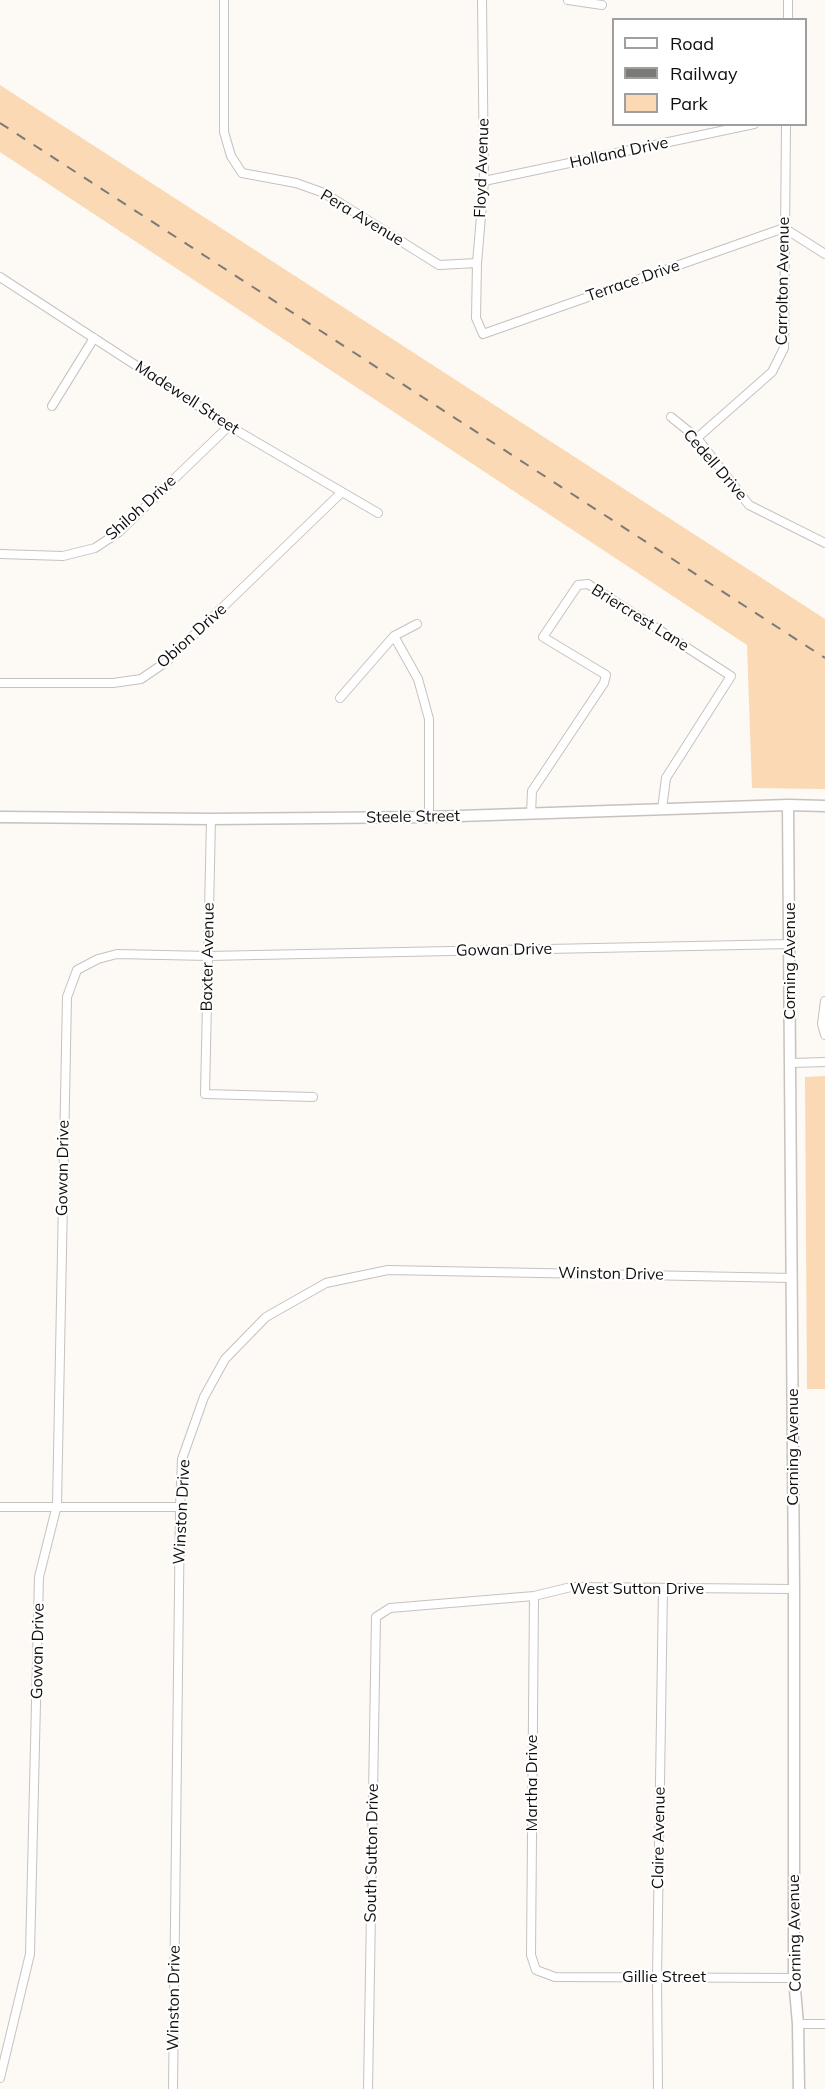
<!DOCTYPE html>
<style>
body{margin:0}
#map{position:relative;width:825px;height:2089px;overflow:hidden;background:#fdf9f5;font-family:Mulish,sans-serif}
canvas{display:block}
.legend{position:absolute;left:612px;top:18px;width:195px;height:108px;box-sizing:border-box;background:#fff;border:2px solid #9f9f9f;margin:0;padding:8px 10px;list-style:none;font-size:18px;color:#100f0e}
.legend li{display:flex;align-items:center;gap:12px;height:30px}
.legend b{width:30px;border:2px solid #9f9f9f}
</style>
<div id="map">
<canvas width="825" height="2089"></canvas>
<ul class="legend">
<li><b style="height:8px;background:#fff"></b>Road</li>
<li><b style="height:8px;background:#7c7a77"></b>Railway</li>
<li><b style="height:16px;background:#fad9b4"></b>Park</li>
</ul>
</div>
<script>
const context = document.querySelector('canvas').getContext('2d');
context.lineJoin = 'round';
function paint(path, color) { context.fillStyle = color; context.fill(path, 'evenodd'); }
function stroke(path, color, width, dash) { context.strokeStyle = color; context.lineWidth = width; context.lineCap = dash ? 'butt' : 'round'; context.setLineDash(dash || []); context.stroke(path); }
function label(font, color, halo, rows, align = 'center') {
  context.font = font + ' Mulish,sans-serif'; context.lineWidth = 4.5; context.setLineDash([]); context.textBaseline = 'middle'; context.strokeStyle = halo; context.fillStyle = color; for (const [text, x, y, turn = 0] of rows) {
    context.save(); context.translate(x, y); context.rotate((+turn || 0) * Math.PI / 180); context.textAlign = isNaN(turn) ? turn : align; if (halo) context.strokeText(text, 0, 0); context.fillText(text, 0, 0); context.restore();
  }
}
const green = new Path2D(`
 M 0,85 L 825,619 L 825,789 L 752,788 L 747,645 L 0,152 Z
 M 825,1076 L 825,1389 L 807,1389 L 805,1077 Z`);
const minor = new Path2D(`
 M 224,0 L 224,132 L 231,156 L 242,173 L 296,183 L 324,193 L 439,265 L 477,263
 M 482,0 L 484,181 L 477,263 L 476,318 L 483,334 L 784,228 L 825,254
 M 568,0 L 602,5
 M 788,20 L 788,0
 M 484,181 L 754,124
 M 0,277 L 229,426 L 378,513
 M 52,406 L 94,338
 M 671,417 L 697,438 L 749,505 L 825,543
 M 697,438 L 772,372 L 784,348 L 786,124
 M 0,554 L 63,556 L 95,548 L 119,532 L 229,426
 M 394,636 L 418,679 L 429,719 L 429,817
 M 0,683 L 113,683 L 141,679 L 166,662 L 342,492
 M 340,698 L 394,636 L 417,624
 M 531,813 L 532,791 L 604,683 L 606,675 L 543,637 L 578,585 L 588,584 L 731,676 L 666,778 L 662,809
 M 211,819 L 205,1094 L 313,1097
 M 825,1001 L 822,1024 L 825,1035
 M 791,1063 L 825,1062
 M 0,1507 L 180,1507
 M 534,1596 L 531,1955 L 536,1970 L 555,1977 L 794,1978
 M 798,2024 L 825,2024
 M 0,2078 L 30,1954 L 39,1577 L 57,1505 L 67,997 L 77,970 L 98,959 L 117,954 L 208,956 L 790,944
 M 173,2089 L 180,1507 L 182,1459 L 204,1397 L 225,1359 L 266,1317 L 326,1283 L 388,1270 L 792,1278
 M 368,2089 L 376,1617 L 390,1608 L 534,1596 L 571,1587 L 794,1589
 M 658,2089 L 657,1977 L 663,1588`);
const tertiary = new Path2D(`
 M 788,805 L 794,1589 L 794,1978 L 798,2024 L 799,2089
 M 0,817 L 211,819 L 429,817 L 788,805 L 825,806`);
const rail = new Path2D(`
 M 0,123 L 825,658`);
const streetNames = [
 ["Holland Drive",619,153,-12],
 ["Floyd Avenue",482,168,-88],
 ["Pera Avenue",362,218,31],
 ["Terrace Drive",633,281,-19],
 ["Carrolton Avenue",783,281,-89],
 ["Madewell Street",187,398,33],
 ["Cedell Drive",715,465,49],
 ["Shiloh Drive",141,508,-42],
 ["Briercrest Lane",640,618,32],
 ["Obion Drive",192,636,-42],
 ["Steele Street",413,817,-1],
 ["Gowan Drive",504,950,-1],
 ["Baxter Avenue",208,957,-89],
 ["Corning Avenue",790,961,-90],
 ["Gowan Drive",63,1168,-89],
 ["Winston Drive",611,1274,1],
 ["Corning Avenue",793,1447,-90],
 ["Winston Drive",182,1512,-87],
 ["West Sutton Drive",637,1589],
 ["Gowan Drive",38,1651,-89],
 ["Martha Drive",532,1783,-90],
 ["Claire Avenue",659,1838,-89],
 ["South Sutton Drive",372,1853,-89],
 ["Corning Avenue",795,1933,-91],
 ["Gillie Street",664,1977],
 ["Winston Drive",174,1998,-89]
];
paint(green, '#fad9b4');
stroke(minor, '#c6c2be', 10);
stroke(tertiary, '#c6c2be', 13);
stroke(minor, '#fff', 8);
stroke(tertiary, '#fff', 10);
stroke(rail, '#7c7a77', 2, [10, 10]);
label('16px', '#100f0e', '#fff', streetNames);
</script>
